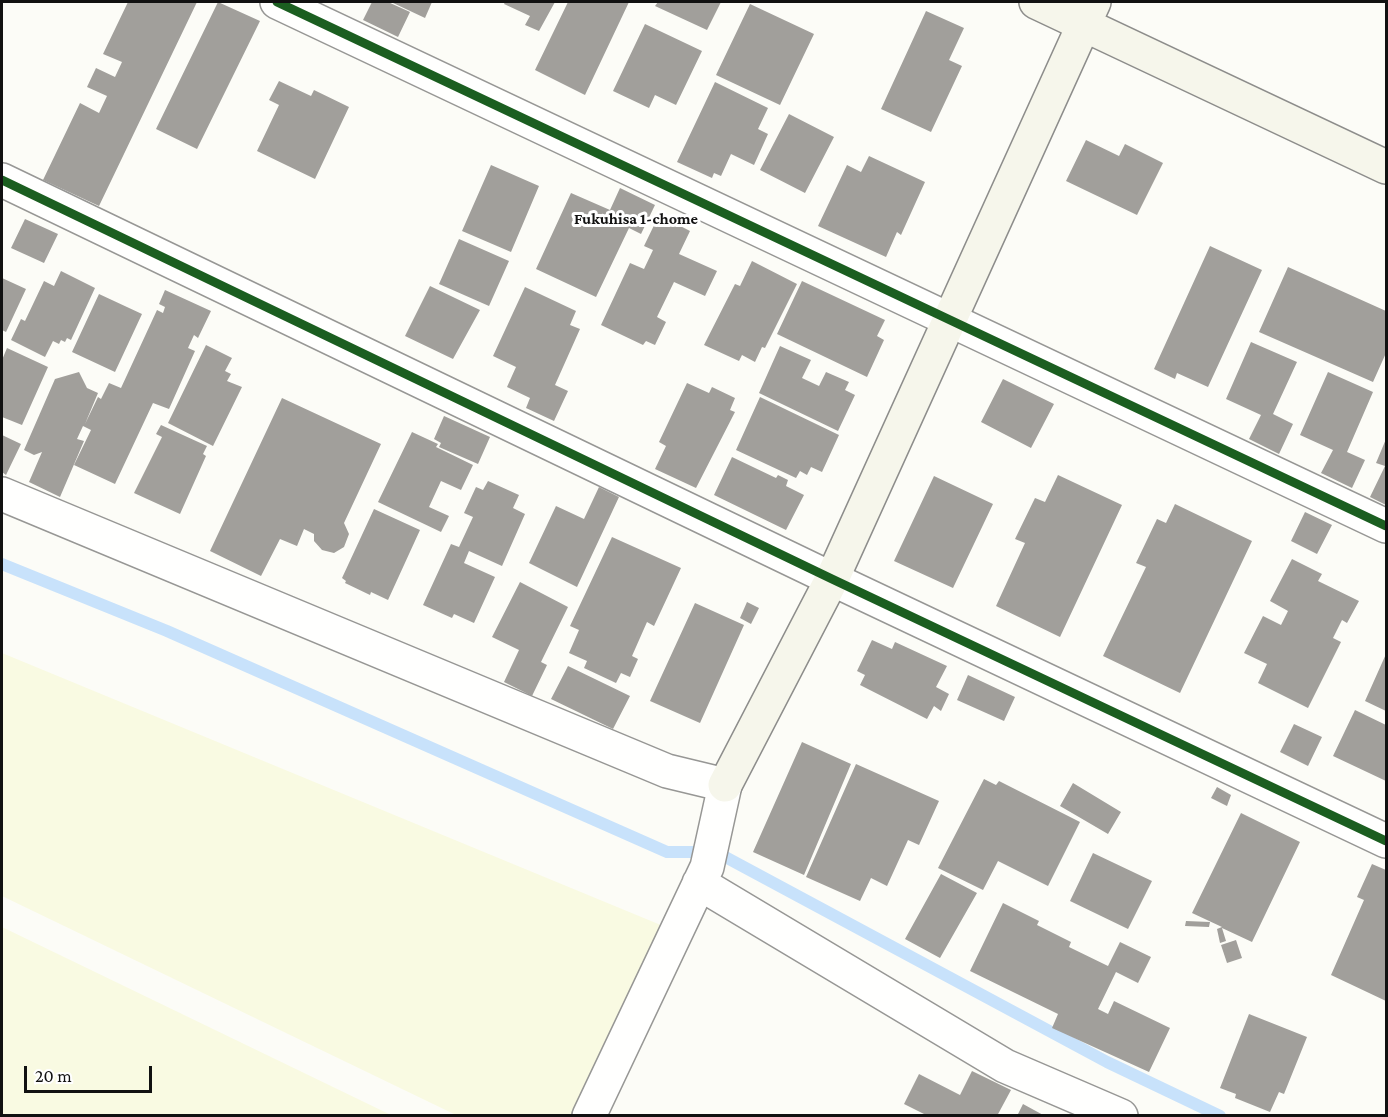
<!DOCTYPE html>
<style>
body{margin:0}
#map{position:relative;width:1388px;height:1117px;overflow:hidden;background:#fcfcf7;font-family:"Crimson Pro",serif}
canvas{display:block}
.frame{position:absolute;inset:0;border:3px solid #111;pointer-events:none}
.scale{position:absolute;left:24px;top:1066px;width:128px;height:27px;box-sizing:border-box;border:3px solid #111;border-top:0;padding-left:8px;font-size:18px;line-height:21px;white-space:nowrap;color:#111;-webkit-text-stroke:4px #fff;paint-order:stroke}
</style>
<div id="map">
<canvas width="1388" height="1117"></canvas>
<div class="frame"></div>
<div class="scale">20 m</div>
</div>
<script>
const context = document.querySelector('canvas').getContext('2d');
context.lineJoin = 'round';
function paint(path, color) { context.fillStyle = color; context.fill(path, 'evenodd'); }
function stroke(path, color, width, dash) { context.strokeStyle = color; context.lineWidth = width; context.lineCap = dash ? 'butt' : 'round'; context.setLineDash(dash || []); context.stroke(path); }
function label(font, color, halo, rows, align = 'center') {
  context.font = font + ' "Crimson Pro",serif'; context.lineWidth = 6; context.setLineDash([]); context.textBaseline = 'middle'; context.strokeStyle = halo; context.fillStyle = color; for (const [text, x, y, turn = 0] of rows) {
    context.save(); context.translate(x, y); context.rotate((+turn || 0) * Math.PI / 180); context.textAlign = isNaN(turn) ? turn : align; if (halo) context.strokeText(text, 0, 0); context.fillText(text, 0, 0); context.restore();
  }
}
const farmland = new Path2D(`
 M 2,653 L 668,928 L 580,1115 L 456,1115 L 2,896 Z
 M 2,927 L 391,1115 L 2,1115 Z`);
const stream = new Path2D(`
 M 2,564 L 167,631 L 667,852 L 716,852 L 1107,1062 L 1220,1116`);
const building = new Path2D(`
 M 128,2 L 197,2 L 99,206 L 43,180 L 80,103 L 99,113 L 107,96 L 87,87 L 96,68 L 115,77 L 122,62 L 103,54 Z
 M 218,2 L 260,21 L 197,149 L 156,129 Z
 M 372,2 L 388,2 L 410,12 L 398,37 L 363,20 Z
 M 391,2 L 432,2 L 425,18 Z
 M 505,2 L 555,2 L 539,31 L 525,25 L 530,16 L 504,4 Z
 M 568,2 L 629,2 L 585,95 L 535,70 Z
 M 658,2 L 721,2 L 707,30 L 655,6 Z
 M 750,4 L 814,34 L 780,105 L 716,75 Z
 M 926,11 L 964,28 L 949,60 L 962,66 L 931,132 L 881,109 Z
 M 645,24 L 702,51 L 676,105 L 655,95 L 649,108 L 613,91 Z
 M 279,81 L 311,96 L 314,90 L 349,107 L 315,179 L 257,151 L 279,105 L 269,100 Z
 M 715,82 L 768,108 L 758,129 L 768,134 L 754,165 L 731,154 L 721,176 L 714,173 L 712,178 L 677,162 Z
 M 789,114 L 834,137 L 805,193 L 760,170 Z
 M 1086,140 L 1119,156 L 1125,144 L 1163,163 L 1137,215 L 1066,181 Z
 M 869,156 L 925,182 L 901,235 L 897,232 L 886,257 L 818,226 L 847,165 L 861,172 Z
 M 491,165 L 539,186 L 511,252 L 462,231 Z
 M 620,188 L 655,205 L 641,234 L 629,228 L 596,297 L 536,269 L 571,193 L 610,210 Z
 M 659,215 L 690,231 L 679,254 L 717,271 L 705,296 L 674,282 L 657,317 L 666,322 L 655,345 L 646,341 L 643,345 L 601,325 L 630,263 L 644,269 L 653,250 L 644,246 Z
 M 25,219 L 58,234 L 44,263 L 11,248 Z
 M 459,239 L 509,261 L 489,306 L 439,284 Z
 M 1210,246 L 1262,270 L 1208,387 L 1177,373 L 1175,379 L 1154,369 Z
 M 752,261 L 797,284 L 765,348 L 762,347 L 755,362 L 742,355 L 739,361 L 704,345 L 735,284 L 740,286 Z
 M 1288,267 L 1386,311 L 1386,353 L 1373,382 L 1259,332 Z
 M 61,271 L 95,288 L 71,340 L 67,338 L 65,342 L 61,340 L 59,344 L 53,341 L 45,357 L 11,340 L 21,319 L 25,321 L 44,281 L 54,286 Z
 M 2,278 L 26,289 L 6,332 L 2,330 Z
 M 802,281 L 885,320 L 877,336 L 884,340 L 867,377 L 777,334 Z
 M 430,286 L 480,310 L 453,359 L 405,336 Z
 M 525,287 L 576,311 L 570,325 L 580,329 L 555,385 L 568,391 L 554,421 L 526,408 L 530,398 L 507,387 L 516,367 L 493,356 Z
 M 165,290 L 211,311 L 198,338 L 194,335 L 188,348 L 195,351 L 169,409 L 153,403 L 115,484 L 74,465 L 91,430 L 83,426 L 77,439 L 84,441 L 60,497 L 29,482 L 42,452 L 34,455 L 24,450 L 55,379 L 79,372 L 87,388 L 98,393 L 85,424 L 98,397 L 101,399 L 109,383 L 121,388 L 157,310 L 163,313 L 165,307 L 159,304 Z
 M 99,294 L 142,314 L 115,372 L 72,352 Z
 M 1251,342 L 1297,362 L 1273,414 L 1293,424 L 1279,454 L 1249,439 L 1261,415 L 1226,399 Z
 M 206,345 L 232,358 L 225,371 L 231,374 L 227,381 L 242,387 L 213,446 L 168,423 Z
 M 780,346 L 811,360 L 802,378 L 819,386 L 826,372 L 849,382 L 845,390 L 855,395 L 838,431 L 759,393 Z
 M 7,348 L 48,367 L 22,425 L 2,417 L 2,360 Z
 M 1328,372 L 1373,392 L 1347,452 L 1365,460 L 1352,488 L 1321,473 L 1333,450 L 1300,435 Z
 M 1003,379 L 1054,404 L 1031,448 L 981,422 Z
 M 687,383 L 709,393 L 712,387 L 735,398 L 730,410 L 735,412 L 696,488 L 655,469 L 666,446 L 659,442 Z
 M 760,397 L 839,435 L 822,472 L 811,467 L 807,475 L 800,471 L 796,478 L 736,450 Z
 M 282,398 L 381,444 L 344,523 L 349,534 L 344,547 L 334,553 L 322,550 L 314,541 L 314,534 L 304,529 L 297,546 L 280,539 L 261,576 L 210,551 Z
 M 444,416 L 490,437 L 478,464 L 439,447 L 441,443 L 434,439 Z
 M 161,425 L 207,446 L 203,454 L 206,456 L 180,514 L 134,493 L 162,437 L 156,434 Z
 M 412,432 L 438,444 L 436,447 L 473,465 L 461,490 L 441,481 L 429,507 L 449,516 L 441,532 L 378,502 Z
 M 2,435 L 21,444 L 6,475 L 2,472 Z
 M 1386,439 L 1386,505 L 1370,497 L 1385,466 L 1376,463 Z
 M 732,457 L 776,478 L 778,475 L 788,480 L 786,486 L 804,495 L 786,530 L 714,495 Z
 M 1058,475 L 1122,505 L 1060,637 L 996,606 L 1025,543 L 1015,539 L 1035,498 L 1045,502 Z
 M 934,476 L 993,504 L 953,588 L 894,561 Z
 M 488,481 L 519,495 L 513,508 L 525,514 L 502,566 L 469,551 L 464,563 L 495,577 L 474,623 L 454,614 L 452,618 L 423,605 L 451,544 L 459,547 L 473,517 L 464,513 L 476,487 L 483,490 Z
 M 599,487 L 619,497 L 577,587 L 529,563 L 556,506 L 584,519 Z
 M 1175,504 L 1252,541 L 1180,693 L 1103,656 L 1146,567 L 1136,563 L 1157,519 L 1166,523 Z
 M 374,509 L 420,530 L 388,600 L 371,592 L 370,595 L 345,583 L 346,581 L 342,578 Z
 M 1305,512 L 1332,525 L 1317,554 L 1291,541 Z
 M 612,537 L 681,568 L 654,626 L 647,622 L 632,656 L 638,659 L 630,677 L 621,673 L 616,683 L 584,668 L 587,661 L 569,653 L 579,630 L 570,626 Z
 M 1292,559 L 1322,574 L 1318,581 L 1359,601 L 1347,623 L 1342,620 L 1333,638 L 1341,642 L 1308,708 L 1258,683 L 1267,664 L 1244,653 L 1263,616 L 1281,625 L 1288,611 L 1270,601 Z
 M 520,582 L 568,607 L 541,662 L 547,665 L 532,696 L 504,682 L 519,650 L 492,637 Z
 M 747,602 L 759,608 L 751,624 L 740,618 Z
 M 695,603 L 744,625 L 700,723 L 650,701 Z
 M 872,640 L 892,649 L 895,642 L 947,666 L 936,687 L 949,694 L 941,711 L 934,706 L 927,719 L 860,685 L 865,675 L 857,671 Z
 M 1386,654 L 1386,711 L 1365,701 Z
 M 568,666 L 630,696 L 613,729 L 551,699 Z
 M 968,675 L 1015,697 L 1004,721 L 957,700 Z
 M 1355,710 L 1386,725 L 1386,781 L 1333,756 Z
 M 1294,724 L 1322,737 L 1308,766 L 1280,752 Z
 M 802,742 L 851,764 L 804,875 L 753,852 Z
 M 856,764 L 939,801 L 919,845 L 908,840 L 887,886 L 871,878 L 860,901 L 806,877 Z
 M 984,779 L 996,785 L 999,781 L 1080,822 L 1048,886 L 998,861 L 983,890 L 938,868 Z
 M 1073,783 L 1121,812 L 1108,834 L 1060,806 Z
 M 1217,787 L 1231,795 L 1227,806 L 1211,798 Z
 M 1241,813 L 1300,842 L 1252,942 L 1222,928 L 1226,941 L 1220,943 L 1217,929 L 1222,927 L 1192,913 Z
 M 1093,853 L 1152,881 L 1128,929 L 1070,901 Z
 M 1372,864 L 1386,870 L 1386,1001 L 1331,975 L 1364,900 L 1357,897 Z
 M 941,874 L 977,893 L 940,958 L 905,939 Z
 M 1003,903 L 1039,921 L 1037,925 L 1071,942 L 1069,947 L 1108,966 L 1120,942 L 1151,957 L 1138,983 L 1116,972 L 1098,1009 L 1108,1014 L 1114,1001 L 1170,1028 L 1149,1072 L 1052,1028 L 1058,1014 L 970,971 Z
 M 1186,921 L 1210,922 L 1209,927 L 1185,926 Z
 M 1236,940 L 1242,958 L 1227,963 L 1221,945 Z
 M 1249,1014 L 1307,1037 L 1284,1094 L 1279,1092 L 1270,1112 L 1235,1098 L 1236,1094 L 1220,1088 Z
 M 972,1071 L 1011,1090 L 997,1116 L 928,1116 L 904,1104 L 919,1074 L 960,1095 Z
 M 1023,1104 L 1045,1116 L 1017,1116 Z`);
const street = new Path2D(`
 M 277,2 L 1386,526
 M 2,180 L 832,579 L 1386,841
 M 2,494 L 667,771 L 725,785 L 707,867 L 589,1116
 M 699,883 L 1005,1066 L 1121,1116`);
const secondary = new Path2D(`
 M 1036,2 L 1386,167
 M 725,785 L 832,579 L 1094,2`);
const cycleway = new Path2D(`
 M 277,2 L 1386,526
 M 2,180 L 832,579 L 1386,841`);
const neighbourhoodNames = [
 ["Fukuhisa 1-chome",636,219]
];
paint(farmland, '#f9fae2');
stroke(stream, '#c8e2fb', 12);
paint(building, '#a19f9b');
stroke(street, '#979795', 36);
stroke(secondary, '#8d8d8b', 36);
stroke(street, '#fffffe', 33);
stroke(secondary, '#f6f6eb', 33);
stroke(cycleway, '#1b5e20', 9);
label('bold 16px', '#111', '#fff', neighbourhoodNames);
</script>
